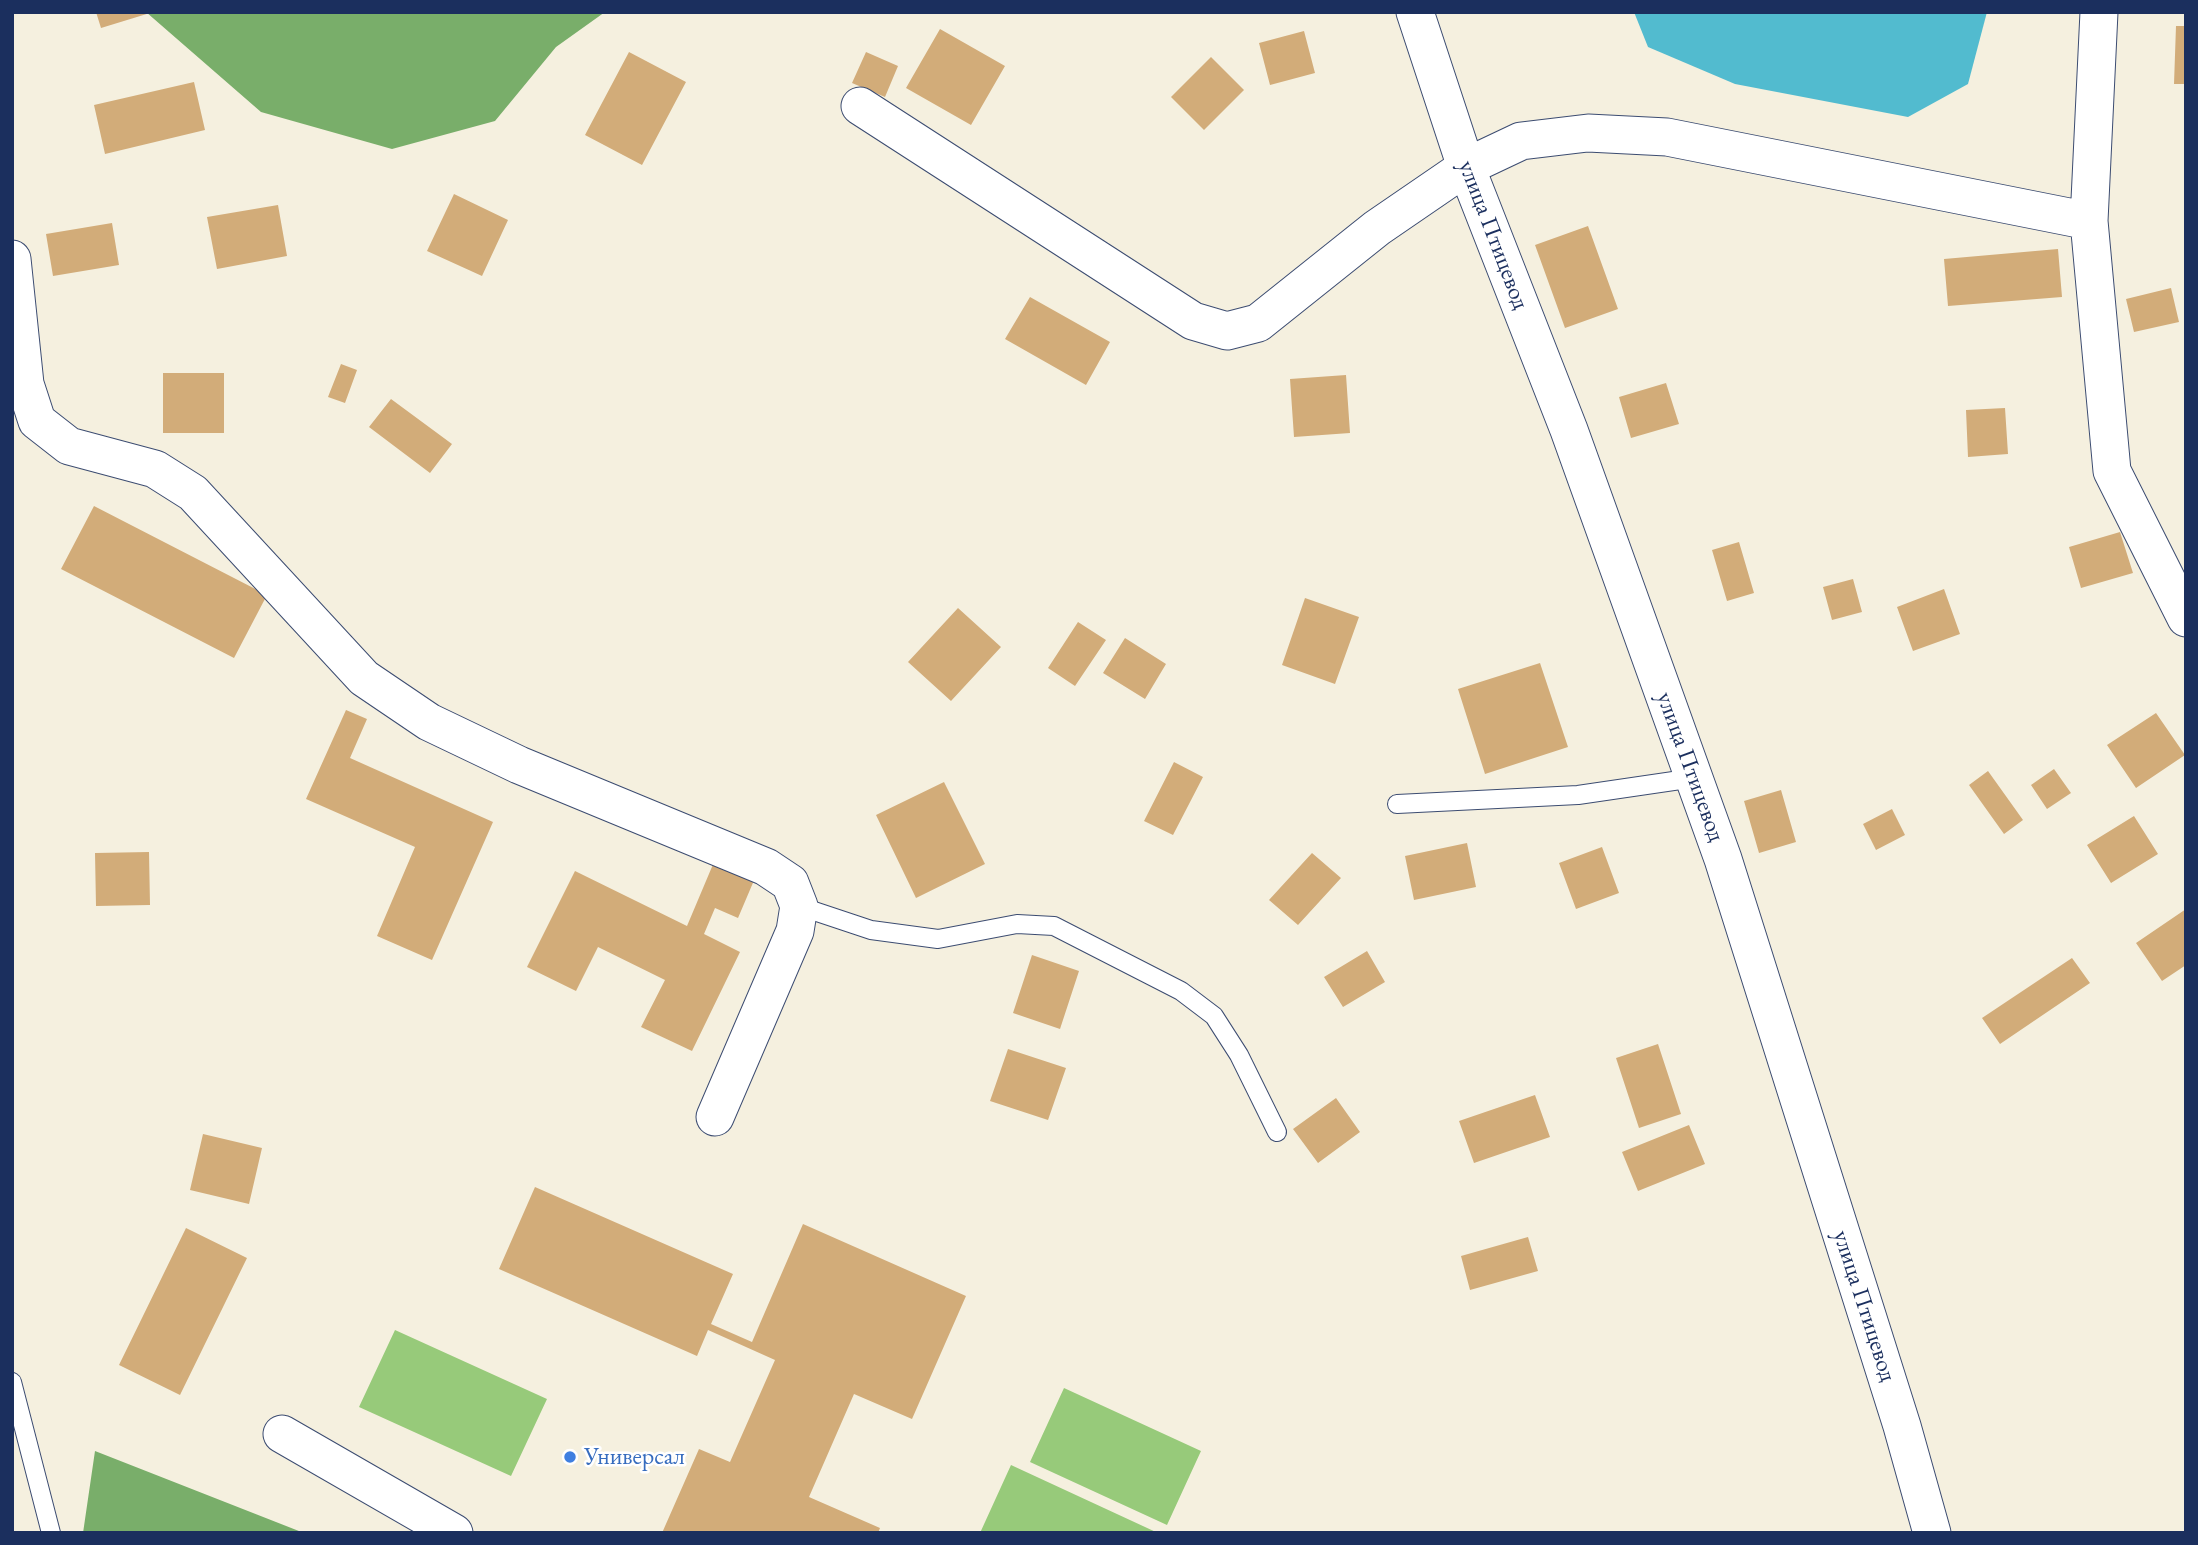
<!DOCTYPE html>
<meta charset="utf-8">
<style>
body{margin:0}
#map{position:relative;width:2198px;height:1545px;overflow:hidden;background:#f5f0df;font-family:"EB Garamond",serif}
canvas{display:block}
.frame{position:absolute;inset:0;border:14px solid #1b2f5e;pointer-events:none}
</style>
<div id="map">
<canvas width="2198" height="1545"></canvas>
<div class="frame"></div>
</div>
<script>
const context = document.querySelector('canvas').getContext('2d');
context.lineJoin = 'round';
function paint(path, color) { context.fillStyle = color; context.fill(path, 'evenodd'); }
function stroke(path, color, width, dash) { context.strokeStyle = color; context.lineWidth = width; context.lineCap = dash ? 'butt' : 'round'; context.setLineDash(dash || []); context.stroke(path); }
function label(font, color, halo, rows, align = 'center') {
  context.font = font + ' "EB Garamond",serif'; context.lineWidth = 5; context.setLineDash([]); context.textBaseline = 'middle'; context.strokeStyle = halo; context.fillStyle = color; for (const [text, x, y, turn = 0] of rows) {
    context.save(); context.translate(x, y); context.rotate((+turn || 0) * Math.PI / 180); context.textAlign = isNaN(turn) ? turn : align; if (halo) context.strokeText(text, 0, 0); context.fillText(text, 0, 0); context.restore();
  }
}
const green = new Path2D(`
 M 395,1330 L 547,1399 L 511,1476 L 359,1407 Z
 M 1064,1388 L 1201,1451 L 1167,1525 L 1030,1462 Z
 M 1011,1465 L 1158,1533 L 980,1533 Z`);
const forest = new Path2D(`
 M 146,12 L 605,12 L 556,47 L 495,121 L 392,149 L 261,112 Z
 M 95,1451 L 304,1533 L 83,1533 Z`);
const water = new Path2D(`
 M 1634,12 L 1987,12 L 1968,84 L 1908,117 L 1735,84 L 1648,47 Z`);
const building = new Path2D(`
 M 96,12 L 150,12 L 150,13 L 101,28 Z
 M 2176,26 L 2186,26 L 2186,84 L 2174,84 Z
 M 940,29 L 1005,66 L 971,125 L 906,88 Z
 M 1304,31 L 1315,73 L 1270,85 L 1259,43 Z
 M 629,52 L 686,82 L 642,165 L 585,135 Z
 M 866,52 L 898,66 L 885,97 L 852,83 Z
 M 1211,57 L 1244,90 L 1204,130 L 1171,97 Z
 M 194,82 L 205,130 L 105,154 L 94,105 Z
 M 454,194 L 508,220 L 482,276 L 427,251 Z
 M 278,205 L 287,256 L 217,269 L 207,217 Z
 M 112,223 L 119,265 L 53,276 L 46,234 Z
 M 1588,226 L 1618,309 L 1565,328 L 1535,245 Z
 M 2058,249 L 2062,297 L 1948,306 L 1944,259 Z
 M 2171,288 L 2179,322 L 2134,332 L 2126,299 Z
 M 1030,297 L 1110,342 L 1086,385 L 1005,339 Z
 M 341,364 L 357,370 L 345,403 L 328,397 Z
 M 163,373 L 224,373 L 224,433 L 163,433 Z
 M 1346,375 L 1350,433 L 1294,437 L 1290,379 Z
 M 1666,383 L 1679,424 L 1631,438 L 1619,397 Z
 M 391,399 L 452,444 L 430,473 L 369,427 Z
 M 2005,408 L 2008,454 L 1968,457 L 1966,410 Z
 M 94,506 L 267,595 L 234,658 L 61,569 Z
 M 2120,532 L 2133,573 L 2081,588 L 2069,547 Z
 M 1739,542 L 1754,593 L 1727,601 L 1712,550 Z
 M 1853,579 L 1862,612 L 1832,620 L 1823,587 Z
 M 1944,589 L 1960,634 L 1913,651 L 1897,607 Z
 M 1305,598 L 1359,617 L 1335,684 L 1282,665 Z
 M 958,608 L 1001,647 L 951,701 L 908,662 Z
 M 1078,622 L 1106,640 L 1075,686 L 1048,668 Z
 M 1125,638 L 1166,664 L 1145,699 L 1103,673 Z
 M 1540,663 L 1568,747 L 1485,774 L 1458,689 Z
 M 346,710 L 367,719 L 350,758 L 493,822 L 432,960 L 377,936 L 415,847 L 306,799 Z
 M 2156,713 L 2185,755 L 2136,788 L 2107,745 Z
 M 1174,762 L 1203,777 L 1173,835 L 1144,821 Z
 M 2054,769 L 2071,793 L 2047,809 L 2031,785 Z
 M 1988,771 L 2023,820 L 2004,834 L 1969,785 Z
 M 944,782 L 985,864 L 916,898 L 876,815 Z
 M 1781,790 L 1796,842 L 1759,853 L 1744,801 Z
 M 1892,809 L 1905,835 L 1876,850 L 1863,824 Z
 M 2134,816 L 2158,854 L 2111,883 L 2087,845 Z
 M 1467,843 L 1476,887 L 1414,900 L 1405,856 Z
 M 1602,847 L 1619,893 L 1576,909 L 1559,863 Z
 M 149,852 L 150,905 L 96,906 L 95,853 Z
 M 1312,853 L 1341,878 L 1298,925 L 1269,900 Z
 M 714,862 L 755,878 L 738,918 L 715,908 L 704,934 L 740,952 L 692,1051 L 641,1027 L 665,980 L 598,947 L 576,991 L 527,967 L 575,871 L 687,926 Z
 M 2186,909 L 2186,965 L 2162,981 L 2136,943 Z
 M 1367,951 L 1385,982 L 1343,1007 L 1324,977 Z
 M 1032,955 L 1079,971 L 1060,1029 L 1013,1013 Z
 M 2072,958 L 2090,983 L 2000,1044 L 1982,1018 Z
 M 1658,1044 L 1681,1114 L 1639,1128 L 1616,1058 Z
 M 1008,1049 L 1066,1068 L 1048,1120 L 990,1101 Z
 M 1535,1095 L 1550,1137 L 1474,1163 L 1459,1121 Z
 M 1336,1098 L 1360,1132 L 1318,1163 L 1293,1129 Z
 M 1689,1125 L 1705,1164 L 1638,1191 L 1622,1152 Z
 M 203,1134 L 262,1148 L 249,1204 L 190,1190 Z
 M 535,1187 L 733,1274 L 711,1324 L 752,1342 L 803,1224 L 966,1296 L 912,1419 L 854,1394 L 809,1497 L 880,1528 L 878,1533 L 662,1533 L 699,1449 L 730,1462 L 775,1360 L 708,1330 L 697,1356 L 499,1269 Z
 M 186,1228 L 247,1258 L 180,1395 L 119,1365 Z
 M 1528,1237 L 1538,1271 L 1470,1290 L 1461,1256 Z`);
const lane = new Path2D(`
 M 1397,804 L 1578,795 L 1694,778
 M 799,906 L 871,930 L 938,939 L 1017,924 L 1054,926 L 1181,991 L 1214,1016 L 1239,1055 L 1277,1132
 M 12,1382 L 51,1533`);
const street = new Path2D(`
 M 1415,12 L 1466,167 L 1569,430 L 1723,859 L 1902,1426 L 1932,1533
 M 2099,12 L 2089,221 L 2112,471 L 2186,618
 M 860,106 L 1193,321 L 1227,331 L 1258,323 L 1377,228 L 1466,167 L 1521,141 L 1588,133 L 1667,137 L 2089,221
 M 12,259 L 25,384 L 37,421 L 69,446 L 155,469 L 193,493 L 364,678 L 429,722 L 519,765 L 766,867 L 790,883 L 799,906 L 795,931 L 715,1117
 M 282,1434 L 454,1533`);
const markers = [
 [570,1457,7,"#3f7fe0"]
];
const streetNames = [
 ["улица Птицевод",1493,235,69],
 ["улица Птицевод",1690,767,70],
 ["улица Птицевод",1864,1306,72]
];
const shopNames = [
 ["Универсал",584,1457]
];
paint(green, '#97ca7a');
paint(forest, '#79ae6a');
paint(water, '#52bbcf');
paint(building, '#d2ac79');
stroke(lane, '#3c4c71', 20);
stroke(street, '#3c4c71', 39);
stroke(lane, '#fff', 18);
stroke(street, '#fff', 37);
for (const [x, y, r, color] of markers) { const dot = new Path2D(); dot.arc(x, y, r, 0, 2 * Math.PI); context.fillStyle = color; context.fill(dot); stroke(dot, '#fff', 2.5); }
label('24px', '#1b2f5e', '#fff', streetNames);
label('24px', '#366cbe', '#fff', shopNames, 'left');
</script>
